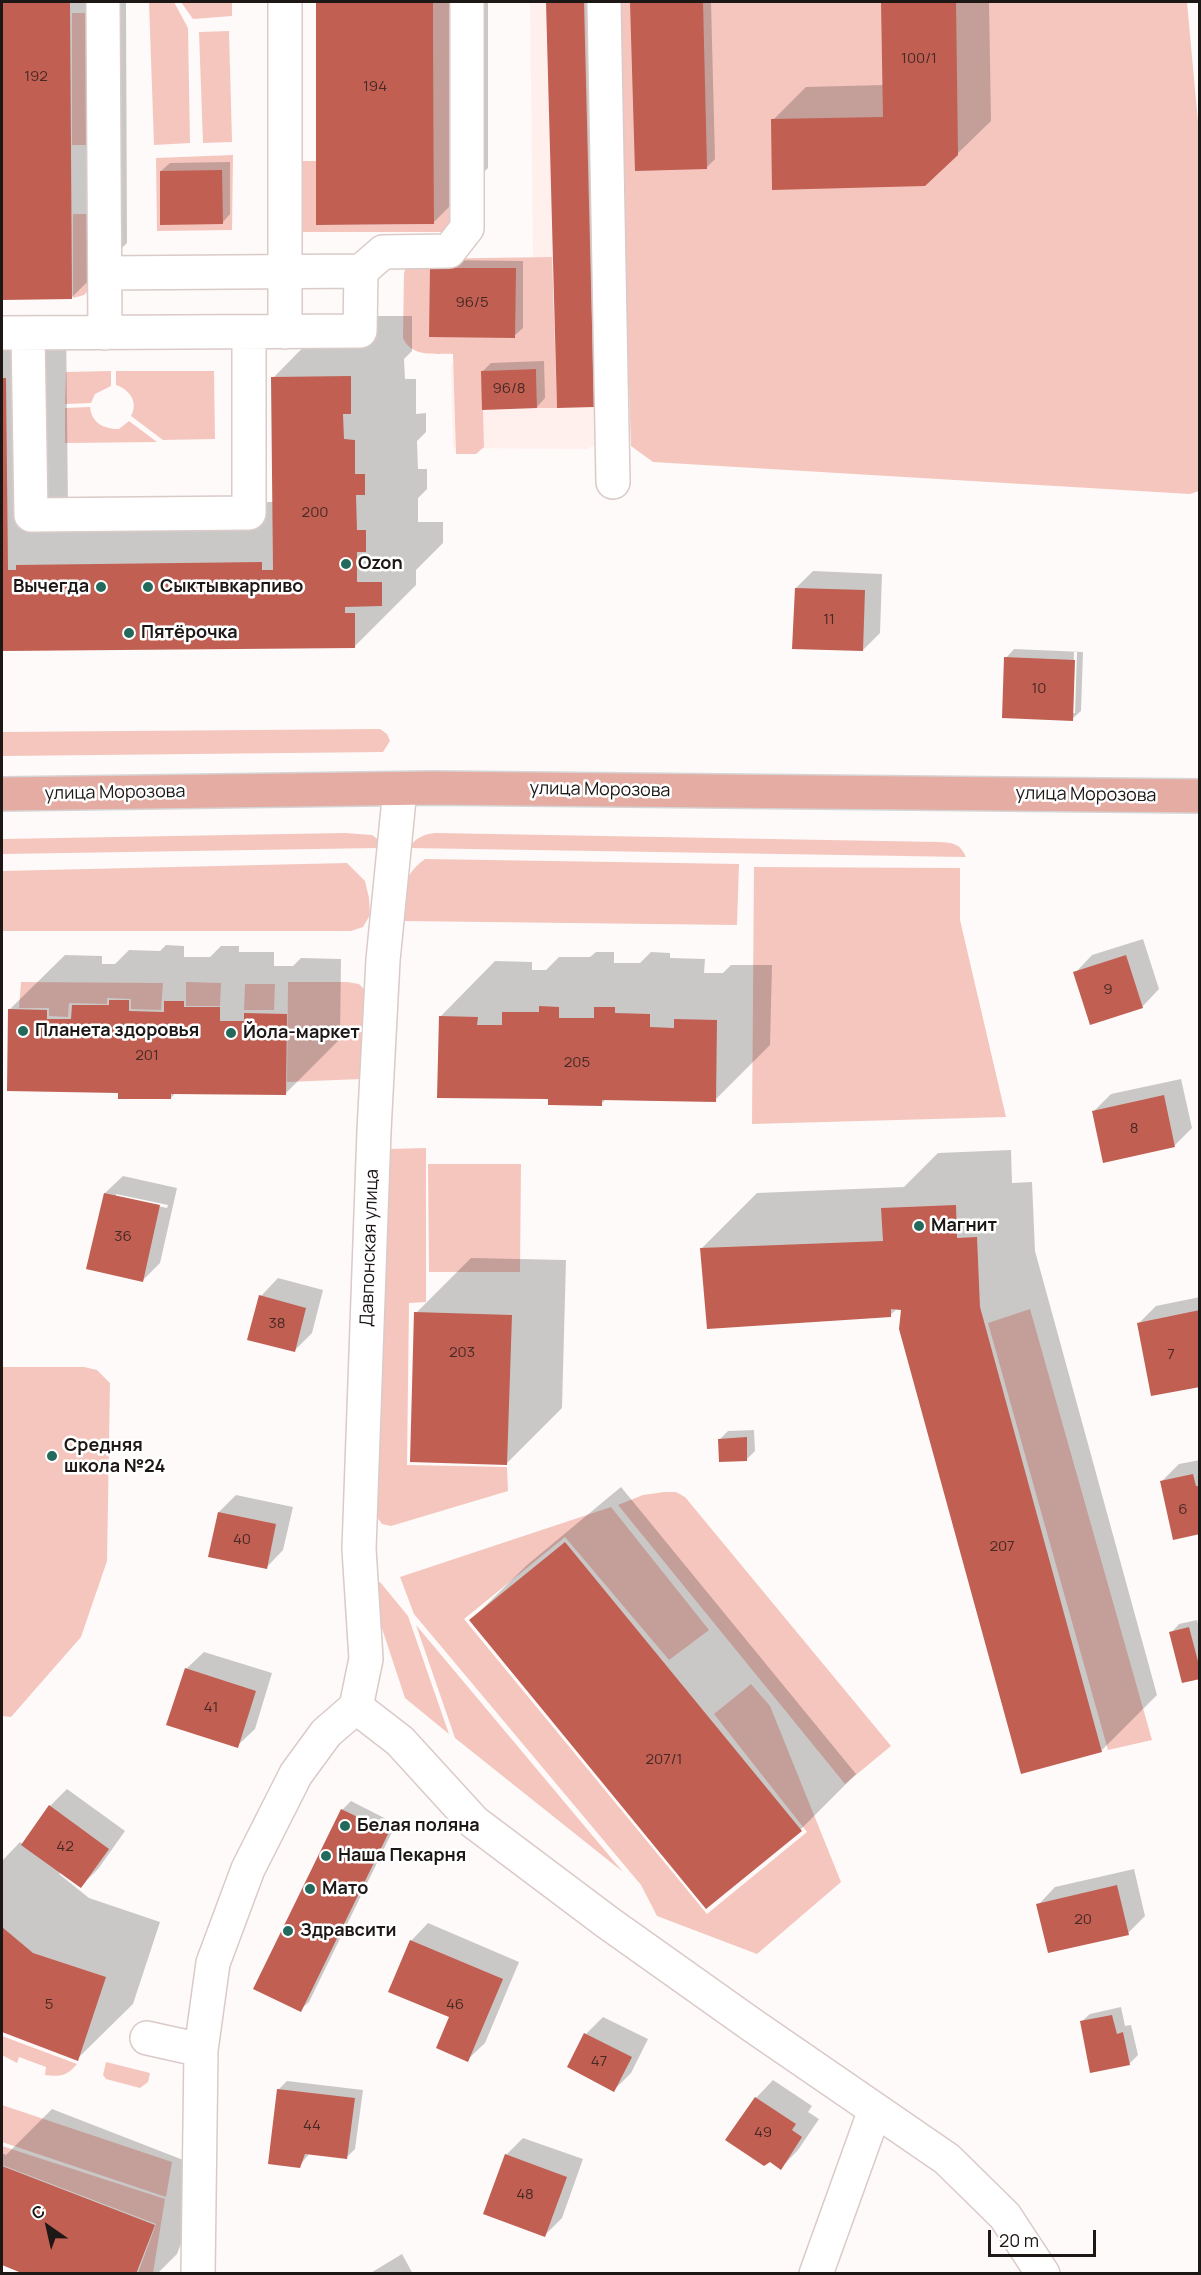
<!DOCTYPE html>
<meta charset="utf-8">
<style>
body{margin:0}
#map{position:relative;width:1201px;height:2275px;overflow:hidden;background:#fdfaf9;font-family:Manrope,sans-serif}
canvas{display:block}
.frame{position:absolute;inset:0;border:3px solid #1d1716;pointer-events:none}
.north{position:absolute;left:18px;top:2197px;width:60px;height:60px;-webkit-text-stroke:4px #fff;paint-order:stroke;rotate:326deg;font-size:16px;font-weight:700;line-height:24px;text-align:center;color:#1d1716}
.north::after{content:'';display:block;margin:auto;width:21px;height:27px;background:#1d1716;clip-path:polygon(50% 0,100% 100%,50% 72%,0 100%)}
.scale{position:absolute;left:988px;top:2230px;width:108px;height:27px;box-sizing:border-box;border:3px solid #1d1716;border-top:0;padding-left:8px;font-size:18px;line-height:21px;white-space:nowrap;color:#1d1716;-webkit-text-stroke:4px #fff;paint-order:stroke}
</style>
<div id="map">
<canvas width="1201" height="2275"></canvas>
<div class="frame"></div>
<div class="north">С</div>
<div class="scale">20 m</div>
</div>
<script>
const context = document.querySelector('canvas').getContext('2d');
context.lineJoin = 'round';
function paint(path, color) { context.fillStyle = color; context.fill(path, 'evenodd'); }
function stroke(path, color, width, dash) { context.strokeStyle = color; context.lineWidth = width; context.lineCap = dash ? 'butt' : 'round'; context.setLineDash(dash || []); context.stroke(path); }
function label(font, color, halo, rows, align = 'center') {
  context.font = font + ' Manrope,sans-serif'; context.lineWidth = 5; context.setLineDash([]); context.textBaseline = 'middle'; context.strokeStyle = halo; context.fillStyle = color; for (const [text, x, y, turn = 0] of rows) {
    context.save(); context.translate(x, y); context.rotate((+turn || 0) * Math.PI / 180); context.textAlign = isNaN(turn) ? turn : align; if (halo) context.strokeText(text, 0, 0); context.fillText(text, 0, 0); context.restore();
  }
}
const built = new Path2D(`
 M 530,2 L 601,2 L 600,442 L 587,449 L 453,448 L 451,365 L 459,357 L 534,330 Z`);
const green = new Path2D(`
 M 149,2 L 174,2 L 188,28 L 190,143 L 154,145 Z
 M 181,2 L 232,2 L 232,16 L 193,19 Z
 M 433,2 L 449,2 L 449,232 L 299,232 L 298,161 L 316,161 L 317,225 L 434,224 Z
 M 616,2 L 1187,2 L 1200,144 L 1199,491 L 1190,494 L 653,462 L 631,446 Z
 M 72,13 L 88,13 L 89,145 L 72,145 Z
 M 229,31 L 232,142 L 203,143 L 199,32 Z
 M 233,155 L 232,230 L 157,231 L 156,158 Z
 M 73,214 L 89,214 L 89,290 L 84,295 L 73,298 Z
 M 552,257 L 557,408 L 537,408 L 536,369 L 482,371 L 484,447 L 476,454 L 456,454 L 453,354 C 435,353 412,358 403,338 L 404,273 L 406,267 L 418,259 Z
 M 111,371 L 111,386 L 95,394 L 91,403 L 65,404 L 66,372 Z
 M 116,371 L 214,371 L 215,439 L 163,440 L 131,416 C 139,402 129,389 116,385 Z
 M 90,407 C 92,423 103,429 119,429 L 129,421 L 157,442 L 65,443 L 65,408 Z
 M 380,729 L 387,734 L 390,741 L 383,752 L 2,756 L 2,732 Z
 M 345,833 L 372,835 L 379,840 L 378,848 L 2,854 L 2,839 Z
 M 436,833 L 939,842 C 953,843 960,843 966,857 L 409,848 C 415,838 424,834 436,833 Z
 M 425,859 L 739,864 L 737,925 L 404,921 C 403,894 401,876 425,859 Z
 M 347,863 L 365,881 L 369,898 L 370,915 L 363,927 L 351,931 L 2,931 L 2,871 Z
 M 754,867 L 960,868 L 960,920 L 1006,1117 L 752,1124 Z
 M 21,982 L 163,983 L 161,1010 L 131,1009 L 131,999 L 107,998 L 107,1004 L 69,1003 L 68,1017 L 49,1016 L 49,1008 L 19,1008 Z
 M 186,982 L 221,983 L 220,1006 L 186,1006 Z
 M 288,982 L 347,982 L 359,984 L 366,991 L 361,1079 L 287,1082 Z
 M 245,984 L 275,984 L 274,1010 L 244,1010 Z
 M 426,1148 L 426,1302 L 409,1303 L 407,1465 L 507,1467 L 508,1491 L 391,1526 L 382,1524 L 376,1516 L 389,1149 Z
 M 428,1164 L 521,1164 L 520,1272 L 429,1272 Z
 M 1030,1309 L 1152,1740 L 1108,1750 L 988,1323 Z
 M 2,1367 L 84,1367 L 97,1370 L 110,1383 L 107,1561 L 81,1637 L 11,1717 L 2,1716 Z
 M 664,1492 L 676,1492 L 685,1497 L 891,1746 L 845,1784 L 618,1505 L 643,1495 Z
 M 611,1507 L 709,1630 L 669,1660 L 565,1537 L 464,1619 L 707,1914 L 807,1832 L 714,1714 L 751,1684 L 770,1706 L 841,1882 L 757,1954 L 657,1916 L 641,1885 L 414,1614 L 400,1577 Z
 M 380,1582 L 408,1616 L 449,1734 L 405,1698 L 368,1586 Z
 M 416,1625 L 623,1872 L 455,1738 Z
 M 2,2036 L 77,2064 C 67,2076 60,2077 45,2075 L 46,2067 L 19,2057 L 17,2063 L 2,2055 Z
 M 106,2062 L 150,2073 L 148,2082 L 140,2088 L 106,2079 L 103,2075 Z
 M 2,2105 L 172,2162 L 166,2197 L 2,2142 Z
 M 2,2146 L 165,2199 L 153,2273 L 138,2273 L 156,2224 L 2,2165 Z`);
const shadow = new Path2D(`
 M 2,2 L 126,2 L 127,243 L 71,298 L 2,299 Z
 M 317,2 L 488,2 L 488,168 L 433,223 L 318,223 Z
 M 548,2 L 592,2 L 602,397 L 593,405 L 557,368 Z
 M 631,2 L 711,2 L 715,159 L 707,167 L 636,170 Z
 M 882,2 L 989,2 L 991,121 L 957,154 L 773,120 L 806,87 L 884,85 Z
 M 230,162 L 230,214 L 222,223 L 161,171 L 170,163 Z
 M 440,260 L 523,261 L 523,328 L 514,336 L 431,268 Z
 M 334,316 L 412,316 L 412,351 L 404,359 L 405,379 L 416,379 L 416,414 L 426,413 L 426,432 L 417,441 L 418,469 L 427,469 L 427,489 L 418,498 L 418,522 L 443,522 L 443,543 L 416,570 L 416,585 L 355,646 L 2,650 L 2,319 L 66,318 L 68,509 L 79,504 L 274,502 L 273,378 Z
 M 544,361 L 545,398 L 537,407 L 483,371 L 491,363 Z
 M 813,571 L 882,574 L 880,633 L 863,650 L 796,588 Z
 M 1014,649 L 1083,652 L 1081,711 L 1072,719 L 1006,658 ZM 1074,652 L 1077,652 L 1075,713 L 1072,713 Z
 M 1143,939 L 1159,989 L 1142,1007 L 1075,973 L 1092,955 Z
 M 166,945 L 184,946 L 184,957 L 210,957 L 221,946 L 239,946 L 239,952 L 274,952 L 274,966 L 293,966 L 301,958 L 341,959 L 340,1039 L 285,1094 L 176,1092 L 171,1098 L 119,1092 L 9,1010 L 65,955 L 102,956 L 102,964 L 115,964 L 129,950 L 160,951 Z
 M 596,952 L 614,952 L 614,963 L 640,963 L 651,952 L 670,953 L 670,958 L 705,959 L 704,973 L 723,973 L 731,965 L 772,965 L 770,1045 L 715,1100 L 606,1099 L 601,1104 L 550,1098 L 440,1017 L 495,961 L 532,962 L 532,970 L 546,970 L 559,957 L 590,957 Z
 M 1181,1079 L 1192,1128 L 1175,1145 L 1105,1161 L 1093,1112 L 1111,1094 Z
 M 1011,1150 L 1012,1183 L 1032,1182 L 1035,1251 L 1157,1695 L 1101,1751 L 902,1308 L 898,1308 L 890,1315 L 702,1248 L 757,1193 L 904,1187 L 938,1153 Z
 M 123,1176 L 177,1188 L 160,1263 L 142,1281 L 105,1193 ZM 116,1194 L 168,1205 L 167,1208 L 116,1197 Z
 M 471,1258 L 566,1260 L 562,1408 L 507,1463 L 416,1313 Z
 M 278,1278 L 323,1290 L 312,1333 L 294,1351 L 261,1296 Z
 M 1200,1297 L 1200,1385 L 1139,1323 L 1156,1306 Z
 M 754,1430 L 755,1451 L 747,1459 L 720,1439 L 728,1431 Z
 M 1200,1460 L 1200,1533 L 1161,1482 L 1179,1464 Z
 M 621,1487 L 856,1774 L 801,1829 L 706,1907 L 471,1620 L 527,1565 Z
 M 236,1495 L 293,1507 L 283,1550 L 266,1568 L 219,1512 Z
 M 1197,1620 L 1200,1630 L 1200,1677 L 1171,1633 L 1179,1624 Z
 M 204,1652 L 272,1673 L 255,1729 L 237,1746 L 186,1669 Z
 M 67,1789 L 125,1831 L 98,1869 L 81,1886 L 61,1872 L 59,1874 L 89,1898 L 160,1922 L 133,2004 L 77,2059 L 2,2031 L 2,1861 L 20,1842 L 23,1844 L 50,1806 Z
 M 351,1801 L 396,1824 L 309,2002 L 300,2010 L 342,1810 Z
 M 1134,1869 L 1145,1916 L 1128,1933 L 1038,1905 L 1055,1887 Z
 M 428,1923 L 519,1962 L 485,2043 L 467,2060 L 451,2017 L 411,1941 Z
 M 1121,2007 L 1125,2026 L 1131,2025 L 1138,2055 L 1129,2064 L 1081,2022 L 1090,2014 Z
 M 603,2017 L 648,2039 L 631,2073 L 614,2090 L 586,2034 Z
 M 773,2080 L 812,2106 L 808,2112 L 819,2119 L 798,2150 L 781,2168 L 770,2161 L 756,2098 Z
 M 287,2081 L 363,2090 L 355,2149 L 347,2157 L 310,2153 L 299,2166 L 279,2089 Z
 M 52,2109 L 209,2170 L 177,2254 L 157,2274 L 29,2274 L 2,2263 L 2,2153 L 6,2155 Z
 M 523,2138 L 583,2159 L 562,2218 L 545,2235 L 506,2155 Z
 M 402,2254 L 413,2274 L 369,2274 Z`);
const building = new Path2D(`
 M 2,2 L 70,2 L 72,299 L 2,300 Z
 M 316,2 L 433,2 L 434,224 L 316,225 Z
 M 546,2 L 584,2 L 594,407 L 557,408 Z
 M 630,2 L 703,2 L 707,169 L 635,171 Z
 M 881,2 L 956,2 L 958,155 L 925,186 L 772,190 L 771,119 L 883,117 Z
 M 222,170 L 223,224 L 160,225 L 160,171 Z
 M 430,268 L 516,268 L 515,338 L 429,337 Z
 M 536,369 L 537,408 L 482,410 L 481,371 Z
 M 351,376 L 351,414 L 343,414 L 344,439 L 355,440 L 355,474 L 365,474 L 365,495 L 356,495 L 357,530 L 366,530 L 366,552 L 357,552 L 357,582 L 382,582 L 382,606 L 345,607 L 345,613 L 355,613 L 355,648 L 2,651 L 2,378 L 6,378 L 8,570 L 16,570 L 16,565 L 262,562 L 262,570 L 273,570 L 271,377 Z
 M 795,588 L 865,590 L 863,651 L 792,649 Z
 M 1004,657 L 1075,660 L 1073,721 L 1002,718 Z
 M 1126,955 L 1143,1008 L 1090,1025 L 1073,972 Z
 M 109,1000 L 129,1000 L 129,1011 L 164,1012 L 164,1001 L 184,1001 L 184,1007 L 220,1007 L 220,1021 L 244,1021 L 244,1013 L 287,1014 L 286,1095 L 171,1094 L 171,1099 L 118,1099 L 118,1093 L 7,1091 L 8,1009 L 47,1010 L 47,1019 L 71,1019 L 72,1005 L 109,1005 Z
 M 539,1006 L 559,1007 L 559,1018 L 594,1018 L 594,1007 L 615,1007 L 615,1013 L 650,1014 L 650,1027 L 674,1028 L 674,1019 L 717,1020 L 716,1102 L 602,1100 L 602,1106 L 548,1105 L 548,1099 L 437,1098 L 439,1016 L 478,1017 L 477,1025 L 502,1025 L 502,1012 L 539,1012 Z
 M 1164,1095 L 1175,1147 L 1103,1163 L 1092,1111 Z
 M 104,1193 L 160,1205 L 143,1282 L 86,1269 Z
 M 956,1205 L 957,1238 L 977,1237 L 980,1307 L 1102,1752 L 1021,1774 L 899,1329 L 901,1310 L 891,1309 L 891,1317 L 707,1329 L 700,1248 L 883,1241 L 881,1208 Z
 M 259,1295 L 306,1308 L 295,1352 L 247,1340 Z
 M 1200,1310 L 1200,1387 L 1151,1396 L 1137,1323 Z
 M 414,1312 L 512,1315 L 507,1465 L 410,1462 Z
 M 747,1437 L 747,1461 L 719,1462 L 718,1439 Z
 M 1193,1474 L 1196,1486 L 1200,1486 L 1200,1534 L 1173,1540 L 1160,1481 Z
 M 218,1512 L 276,1524 L 267,1569 L 208,1557 Z
 M 565,1542 L 802,1831 L 706,1909 L 469,1620 Z
 M 1189,1627 L 1200,1669 L 1200,1679 L 1182,1683 L 1169,1632 Z
 M 185,1668 L 256,1691 L 238,1748 L 166,1725 Z
 M 49,1805 L 109,1849 L 81,1888 L 21,1845 Z
 M 341,1809 L 389,1832 L 301,2012 L 253,1989 Z
 M 1117,1885 L 1129,1935 L 1048,1953 L 1036,1904 Z
 M 2,1927 L 33,1953 L 106,1977 L 78,2061 L 2,2032 Z
 M 410,1940 L 503,1979 L 468,2062 L 436,2048 L 449,2017 L 388,1992 Z
 M 1112,2015 L 1117,2034 L 1123,2032 L 1130,2065 L 1090,2073 L 1080,2021 Z
 M 584,2033 L 632,2057 L 614,2092 L 567,2067 Z
 M 277,2089 L 355,2098 L 347,2159 L 305,2154 L 300,2168 L 268,2164 Z
 M 755,2097 L 796,2124 L 792,2130 L 802,2137 L 781,2170 L 770,2162 L 764,2166 L 725,2140 Z
 M 505,2154 L 567,2177 L 545,2237 L 483,2214 Z
 M 2,2166 L 155,2225 L 136,2274 L 24,2274 L 2,2265 Z`);
const minor = new Path2D(`
 M 103,2 L 105,333
 M 285,2 L 285,332
 M 604,2 L 613,482
 M 105,273 L 361,271
 M 2,333 L 360,331 L 361,271 L 383,252 L 449,251 L 467,228 L 467,2
 M 28,333 L 31,515 L 249,513 L 249,332
 M 356,1707 L 366,1659 L 359,1549 L 374,1131 L 383,960 L 400,789
 M 356,1707 L 400,1741 L 474,1822 L 607,1922 L 752,2025 L 947,2159 L 1005,2216 L 1043,2274
 M 147,2038 L 201,2050
 M 198,2274 L 201,2050 L 213,1963 L 248,1869 L 296,1774 L 326,1733 L 356,1707
 M 816,2274 L 875,2110`);
const major = new Path2D(`
 M 2,794 L 432,788 L 1200,796`);
const markers = [
 [346,564,6,"#23695c"],
 [101,587,6,"#23695c"],
 [148,587,6,"#23695c"],
 [129,633,6,"#23695c"],
 [23,1031,6,"#23695c"],
 [231,1033,6,"#23695c"],
 [919,1226,6,"#23695c"],
 [52,1456,6,"#23695c"],
 [345,1826,6,"#23695c"],
 [326,1856,6,"#23695c"],
 [310,1889,6,"#23695c"],
 [288,1931,6,"#23695c"]
];
const numberNames = [
 ["100/1",919,59],
 ["192",36,77],
 ["194",375,87],
 ["96/5",472,303],
 ["96/8",509,389],
 ["200",315,513],
 ["11",829,620],
 ["10",1039,689],
 ["9",1108,990],
 ["201",147,1056],
 ["205",577,1063],
 ["8",1134,1129],
 ["36",123,1237],
 ["38",277,1324],
 ["203",462,1353],
 ["7",1171,1355],
 ["6",1183,1510],
 ["40",242,1540],
 ["207",1002,1547],
 ["41",211,1708],
 ["207/1",664,1760],
 ["42",65,1847],
 ["20",1083,1920],
 ["5",49,2005],
 ["46",455,2005],
 ["47",599,2062],
 ["44",312,2126],
 ["49",763,2133],
 ["48",525,2195]
];
const poiNames = [
 ["Ozon",358,564],
 ["Вычегда",89,587,"right"],
 ["Сыктывкарпиво",160,587],
 ["Пятёрочка",141,633],
 ["Планета здоровья",35,1031],
 ["Йола-маркет",243,1033],
 ["Магнит",931,1226],
 ["Средняя",64,1446],
 ["школа №24",64,1467],
 ["Белая поляна",357,1826],
 ["Наша Пекарня",338,1856],
 ["Мато",322,1889],
 ["Здравсити",300,1931]
];
const streetNames = [
 ["улица Морозова",600,790,1],
 ["улица Морозова",115,793,-1],
 ["улица Морозова",1086,795,1],
 ["Давпонская улица",370,1248,-88]
];
paint(built, '#fff0ed');
paint(green, '#f5c6be');
paint(shadow, '#0003');
paint(building, '#c05f52');
stroke(minor, '#dacac8', 36);
stroke(major, '#d6d5d5', 36);
stroke(minor, '#fff', 33);
stroke(major, '#e5aca3', 33);
for (const [x, y, r, color] of markers) { const dot = new Path2D(); dot.arc(x, y, r, 0, 2 * Math.PI); context.fillStyle = color; context.fill(dot); stroke(dot, '#fff', 2); }
label('15px', '#462925', null, numberNames);
label('bold 18px', '#1d1716', '#fff', poiNames, 'left');
label('18px', '#1d1716', '#fff', streetNames);
</script>
